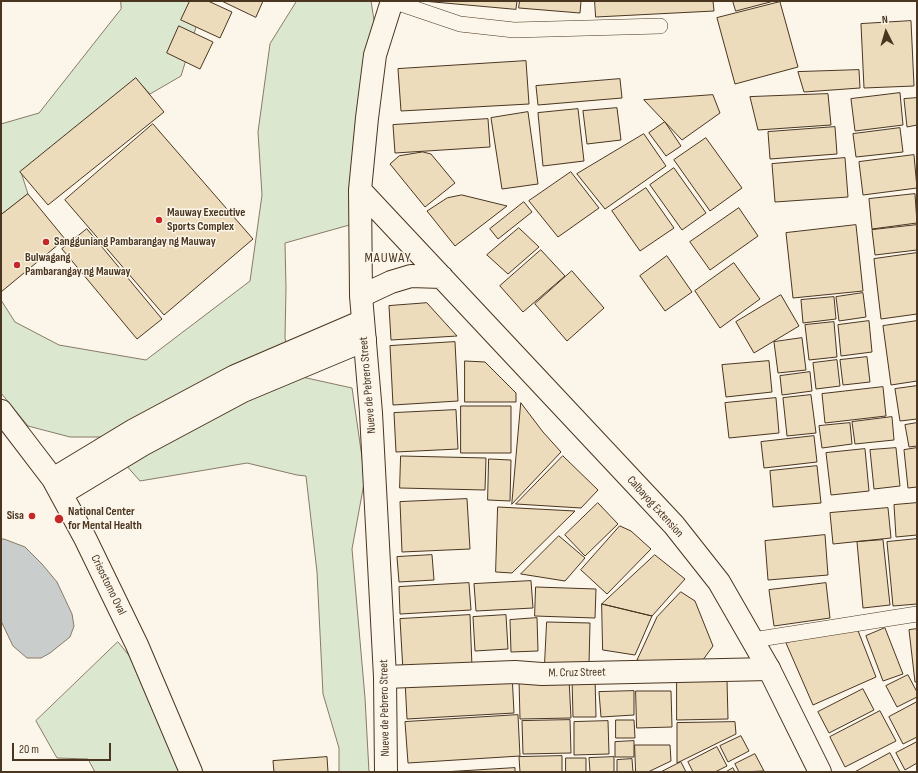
<!DOCTYPE html>
<style>
body{margin:0}
#map{position:relative;width:918px;height:773px;overflow:hidden;background:#fbf6e9;font-family:"Sofia Sans Condensed",sans-serif}
canvas{display:block}
.frame{position:absolute;inset:0;border:2px solid #4a3520;pointer-events:none}
.north{position:absolute;left:866px;top:12px;width:40px;height:40px;-webkit-text-stroke:3px #fbf6e9;paint-order:stroke;rotate:355deg;font-size:11px;font-weight:700;line-height:16px;text-align:center;color:#4a3520}
.north::after{content:'';display:block;margin:auto;width:14px;height:18px;background:#4a3520;clip-path:polygon(50% 0,100% 100%,50% 72%,0 100%)}
.scale{position:absolute;left:12px;top:743px;width:99px;height:18px;box-sizing:border-box;border:2px solid #4a3520;border-top:0;padding-left:5px;font-size:12px;line-height:14px;white-space:nowrap;color:#4a3520;-webkit-text-stroke:3px #fbf6e9;paint-order:stroke}
</style>
<div id="map">
<canvas width="918" height="773"></canvas>
<div class="frame"></div>
<div class="north">N</div>
<div class="scale">20 m</div>
</div>
<script>
const context = document.querySelector('canvas').getContext('2d');
context.lineJoin = 'round';
function paint(path, color) { context.fillStyle = color; context.fill(path, 'evenodd'); }
function stroke(path, color, width, dash) { context.strokeStyle = color; context.lineWidth = width; context.lineCap = dash ? 'butt' : 'round'; context.setLineDash(dash || []); context.stroke(path); }
function label(font, color, halo, rows, align = 'center') {
  context.font = font + ' "Sofia Sans Condensed",sans-serif'; context.lineWidth = 3; context.setLineDash([]); context.textBaseline = 'middle'; context.strokeStyle = halo; context.fillStyle = color; for (const [text, x, y, turn = 0] of rows) {
    context.save(); context.translate(x, y); context.rotate((+turn || 0) * Math.PI / 180); context.textAlign = isNaN(turn) ? turn : align; if (halo) context.strokeText(text, 0, 0); context.fillText(text, 0, 0); context.restore();
  }
}
const green = new Path2D(`
 M 121,1 L 204,1 L 181,76 L 150,94 L 136,79 L 21,172 L 28,194 L 1,215 L 1,124 L 39,113 L 121,9 Z
 M 297,1 L 371,1 L 376,33 L 353,224 L 285,243 L 286,288 L 285,338 L 293,375 L 352,388 L 365,478 L 352,549 L 365,698 L 369,772 L 339,772 L 339,748 L 323,694 L 317,572 L 306,476 L 297,475 L 247,463 L 140,481 L 101,437 L 70,437 L 28,426 L 1,393 L 1,300 L 15,322 L 59,345 L 146,360 L 250,281 L 262,195 L 258,132 L 270,44 Z
 M 118,642 L 136,664 L 200,772 L 95,772 L 88,759 L 57,758 L 36,721 Z`);
const water = new Path2D(`
 M 1,539 L 4,539 L 25,547 L 42,564 L 57,582 L 72,614 L 74,626 L 70,637 L 50,653 L 41,658 L 27,658 L 13,646 L 1,621 Z`);
const building = new Path2D(`
 M 190,1 L 208,1 L 232,12 L 220,38 L 181,20 Z
 M 222,1 L 263,1 L 256,17 Z
 M 423,1 L 517,1 L 516,9 Z
 M 520,1 L 581,1 L 580,13 L 519,8 Z
 M 595,1 L 713,1 L 714,11 L 596,17 Z
 M 733,1 L 774,1 L 736,11 Z
 M 780,2 L 798,67 L 735,84 L 717,18 Z
 M 911,21 L 914,86 L 864,88 L 861,24 Z
 M 179,26 L 213,42 L 200,69 L 167,53 Z
 M 526,61 L 529,104 L 401,111 L 398,69 Z
 M 859,70 L 860,88 L 804,92 L 798,72 Z
 M 136,78 L 164,112 L 48,205 L 20,172 Z
 M 620,79 L 622,98 L 538,105 L 536,86 Z
 M 900,93 L 903,125 L 855,131 L 851,99 Z
 M 828,94 L 831,125 L 758,130 L 750,97 Z
 M 713,95 L 720,113 L 682,140 L 644,100 Z
 M 917,98 L 917,125 L 907,127 L 904,99 Z
 M 617,108 L 621,140 L 587,144 L 583,111 Z
 M 578,109 L 584,161 L 543,166 L 538,113 Z
 M 528,112 L 538,184 L 502,189 L 491,118 Z
 M 488,119 L 490,147 L 395,153 L 393,125 Z
 M 665,122 L 681,146 L 666,156 L 649,133 Z
 M 153,124 L 253,239 L 164,315 L 65,200 Z
 M 835,127 L 837,154 L 770,159 L 768,132 Z
 M 900,128 L 903,152 L 856,157 L 853,134 Z
 M 644,134 L 666,166 L 605,209 L 577,174 Z
 M 706,138 L 742,188 L 710,211 L 674,160 Z
 M 423,152 L 431,154 L 455,183 L 425,207 L 390,164 L 399,156 Z
 M 914,155 L 917,188 L 863,195 L 859,162 Z
 M 845,158 L 848,197 L 775,202 L 772,164 Z
 M 674,168 L 706,213 L 682,230 L 650,185 Z
 M 571,172 L 599,208 L 558,237 L 529,201 Z
 M 646,188 L 674,228 L 640,251 L 612,211 Z
 M 28,194 L 65,239 L 1,292 L 1,215 Z
 M 915,194 L 917,223 L 872,229 L 869,199 Z
 M 462,195 L 507,206 L 455,246 L 427,211 L 447,198 Z
 M 524,202 L 532,212 L 498,239 L 490,229 Z
 M 739,208 L 758,236 L 710,270 L 690,242 Z
 M 856,225 L 863,291 L 793,298 L 786,233 Z
 M 917,225 L 917,250 L 875,255 L 872,230 Z
 M 519,228 L 539,247 L 508,274 L 487,255 Z
 M 87,229 L 162,319 L 137,339 L 62,249 Z
 M 541,250 L 565,276 L 523,312 L 500,286 Z
 M 917,253 L 917,314 L 881,319 L 874,259 Z
 M 667,256 L 692,292 L 665,311 L 640,276 Z
 M 734,263 L 760,299 L 720,328 L 695,291 Z
 M 572,271 L 604,308 L 567,341 L 535,304 Z
 M 863,293 L 866,317 L 839,321 L 836,297 Z
 M 781,295 L 799,326 L 754,353 L 736,322 Z
 M 834,297 L 836,319 L 803,323 L 801,300 Z
 M 427,303 L 457,336 L 391,340 L 389,306 Z
 M 869,321 L 872,352 L 841,356 L 838,325 Z
 M 917,321 L 917,381 L 891,385 L 883,326 Z
 M 834,322 L 837,357 L 809,360 L 805,325 Z
 M 802,338 L 806,370 L 778,373 L 774,342 Z
 M 455,342 L 458,401 L 393,405 L 390,346 Z
 M 867,357 L 870,382 L 843,385 L 840,360 Z
 M 837,360 L 840,386 L 816,389 L 813,363 Z
 M 465,361 L 485,362 L 516,393 L 516,402 L 465,402 Z
 M 769,361 L 772,392 L 726,397 L 722,365 Z
 M 810,372 L 812,391 L 782,395 L 780,376 Z
 M 917,386 L 917,419 L 900,421 L 895,389 Z
 M 883,387 L 886,416 L 825,423 L 822,394 Z
 M 811,395 L 816,433 L 787,436 L 783,398 Z
 M 776,398 L 779,433 L 729,438 L 725,403 Z
 M 521,403 L 543,432 L 561,452 L 512,504 Z
 M 461,406 L 511,406 L 511,453 L 461,453 Z
 M 456,410 L 458,449 L 396,452 L 394,413 Z
 M 892,417 L 894,440 L 855,444 L 852,422 Z
 M 850,423 L 852,444 L 822,448 L 819,426 Z
 M 917,423 L 917,446 L 909,447 L 905,425 Z
 M 814,436 L 817,462 L 764,468 L 761,442 Z
 M 896,448 L 900,486 L 874,489 L 870,450 Z
 M 917,448 L 917,487 L 908,488 L 904,450 Z
 M 865,449 L 869,491 L 831,495 L 826,453 Z
 M 401,456 L 486,458 L 485,490 L 400,488 Z
 M 563,456 L 598,490 L 581,508 L 516,504 Z
 M 489,459 L 511,460 L 510,501 L 488,500 Z
 M 817,466 L 821,503 L 773,507 L 770,471 Z
 M 467,499 L 470,549 L 402,552 L 400,502 Z
 M 598,503 L 618,524 L 585,556 L 565,535 Z
 M 917,503 L 917,535 L 896,537 L 894,505 Z
 M 498,507 L 575,511 L 512,573 L 496,572 Z
 M 888,508 L 891,538 L 833,544 L 830,513 Z
 M 620,526 L 631,531 L 651,549 L 607,594 L 581,570 Z
 M 825,535 L 828,575 L 768,580 L 765,541 Z
 M 559,536 L 585,558 L 565,581 L 521,574 Z
 M 917,539 L 917,604 L 893,606 L 887,542 Z
 M 883,540 L 890,605 L 863,608 L 857,542 Z
 M 432,555 L 434,580 L 399,582 L 397,557 Z
 M 655,555 L 685,579 L 652,616 L 602,604 Z
 M 531,581 L 533,608 L 476,611 L 474,584 Z
 M 469,583 L 471,610 L 400,614 L 399,587 Z
 M 826,583 L 830,618 L 774,626 L 769,590 Z
 M 536,587 L 596,589 L 595,618 L 535,616 Z
 M 681,592 L 695,601 L 713,646 L 700,664 L 665,665 L 637,660 L 657,617 Z
 M 602,604 L 652,616 L 635,655 L 603,650 Z
 M 470,615 L 472,667 L 403,671 L 400,619 Z
 M 506,615 L 508,649 L 475,651 L 473,617 Z
 M 537,618 L 538,651 L 511,652 L 510,620 Z
 M 547,622 L 590,623 L 589,664 L 545,663 Z
 M 857,628 L 876,677 L 813,705 L 786,643 Z
 M 885,628 L 903,674 L 883,681 L 866,636 Z
 M 917,629 L 917,682 L 915,682 L 909,630 Z
 M 512,674 L 514,713 L 407,719 L 405,680 Z
 M 908,675 L 917,692 L 917,697 L 897,707 L 886,686 Z
 M 595,677 L 596,717 L 573,717 L 572,678 Z
 M 569,679 L 571,718 L 520,719 L 519,680 Z
 M 677,680 L 727,680 L 728,719 L 677,720 Z
 M 863,689 L 874,710 L 829,733 L 818,712 Z
 M 634,691 L 634,715 L 601,717 L 599,692 Z
 M 636,691 L 671,691 L 672,727 L 637,728 Z
 M 917,702 L 917,737 L 903,744 L 889,717 Z
 M 880,711 L 896,741 L 845,767 L 830,737 Z
 M 518,715 L 520,756 L 408,763 L 405,722 Z
 M 570,720 L 571,753 L 523,754 L 522,721 Z
 M 616,720 L 634,720 L 635,738 L 616,738 Z
 M 608,721 L 609,754 L 574,755 L 574,722 Z
 M 735,722 L 736,734 L 677,763 L 677,723 Z
 M 741,736 L 749,751 L 728,762 L 720,746 Z
 M 634,741 L 634,757 L 615,757 L 615,742 Z
 M 917,742 L 917,763 L 905,770 L 896,753 Z
 M 635,745 L 670,745 L 671,761 L 648,772 L 636,772 Z
 M 717,747 L 727,766 L 715,772 L 693,772 L 688,762 Z
 M 890,753 L 900,772 L 855,772 Z
 M 755,754 L 764,771 L 739,772 L 735,764 Z
 M 562,756 L 562,772 L 520,772 L 519,757 Z
 M 327,757 L 328,772 L 274,772 L 273,761 Z
 M 614,757 L 614,772 L 590,772 L 589,758 Z
 M 566,758 L 586,758 L 586,772 L 566,772 Z
 M 632,759 L 633,772 L 617,772 L 617,760 Z
 M 681,762 L 686,772 L 661,772 Z
 M 515,768 L 515,772 L 443,772 Z
 M 733,768 L 735,772 L 726,772 Z`);
const service = new Path2D(`
 M 392,1 L 460,24 L 514,30 L 660,26
 M 753,640 L 917,614`);
const minor = new Path2D(`
 M 1,411 L 53,479 L 85,538 L 137,645 L 191,772
 M 53,479 L 134,430 L 235,376 L 363,321
 M 61,494 L 142,445 L 243,391 L 365,340
 M 385,677 L 515,672 L 542,674 L 769,669`);
const secondary = new Path2D(`
 M 360,190 L 674,525 L 719,582 L 769,669 L 820,772
 M 361,296 L 391,282 L 411,276 L 442,277
 M 386,772 L 385,677 L 371,413 L 361,296 L 360,190 L 367,118 L 375,55 L 392,1`);
const markers = [
 [159,220,4,"#c62828"],
 [46,242,4,"#c62828"],
 [17,265,4,"#c62828"],
 [32,516,4,"#c62828"],
 [59,519,5,"#c62828"]
];
const poiNames = [
 ["Mauway Executive",167,213],
 ["Sports Complex",167,227],
 ["Sangguniang Pambarangay ng Mauway",54,242],
 ["Bulwagang",25,258],
 ["Pambarangay ng Mauway",25,272],
 ["National Center",68,512],
 ["for Mental Health",68,526],
 ["Sisa",24,516,"right"]
];
const streetNames = [
 ["Nueve de Pebrero Street",368,385,-95],
 ["Calbayog Extension",655,507,48],
 ["Crisostomo Oval",108,585,64],
 ["M. Cruz Street",577,673,-1],
 ["Nueve de Pebrero Street",385,708,-91]
];
const quarterNames = [
 ["MAUWAY",388,258]
];
paint(green, '#dce7d0');
stroke(green, '#887966', 1);
paint(water, '#c9cecd');
stroke(water, '#887966', 1);
paint(building, '#ecdcbc');
stroke(building, '#4a3520', 1);
stroke(service, '#4a3520', 16);
stroke(minor, '#4a3520', 24);
stroke(secondary, '#4a3520', 24);
stroke(service, '#fbf6e9', 15);
stroke(minor, '#fbf6e9', 22);
stroke(secondary, '#fbf6e9', 22);
for (const [x, y, r, color] of markers) { const dot = new Path2D(); dot.arc(x, y, r, 0, 2 * Math.PI); context.fillStyle = color; context.fill(dot); stroke(dot, '#fbf6e9', 1.5); }
label('bold 12px', '#4a3520', '#fbf6e9', poiNames, 'left');
label('12px', '#4a3520', '#fbf6e9', streetNames);
context.letterSpacing = '1px';
label('14px', '#4a3520', '#fbf6e9', quarterNames);
context.letterSpacing = '0px';
</script>
